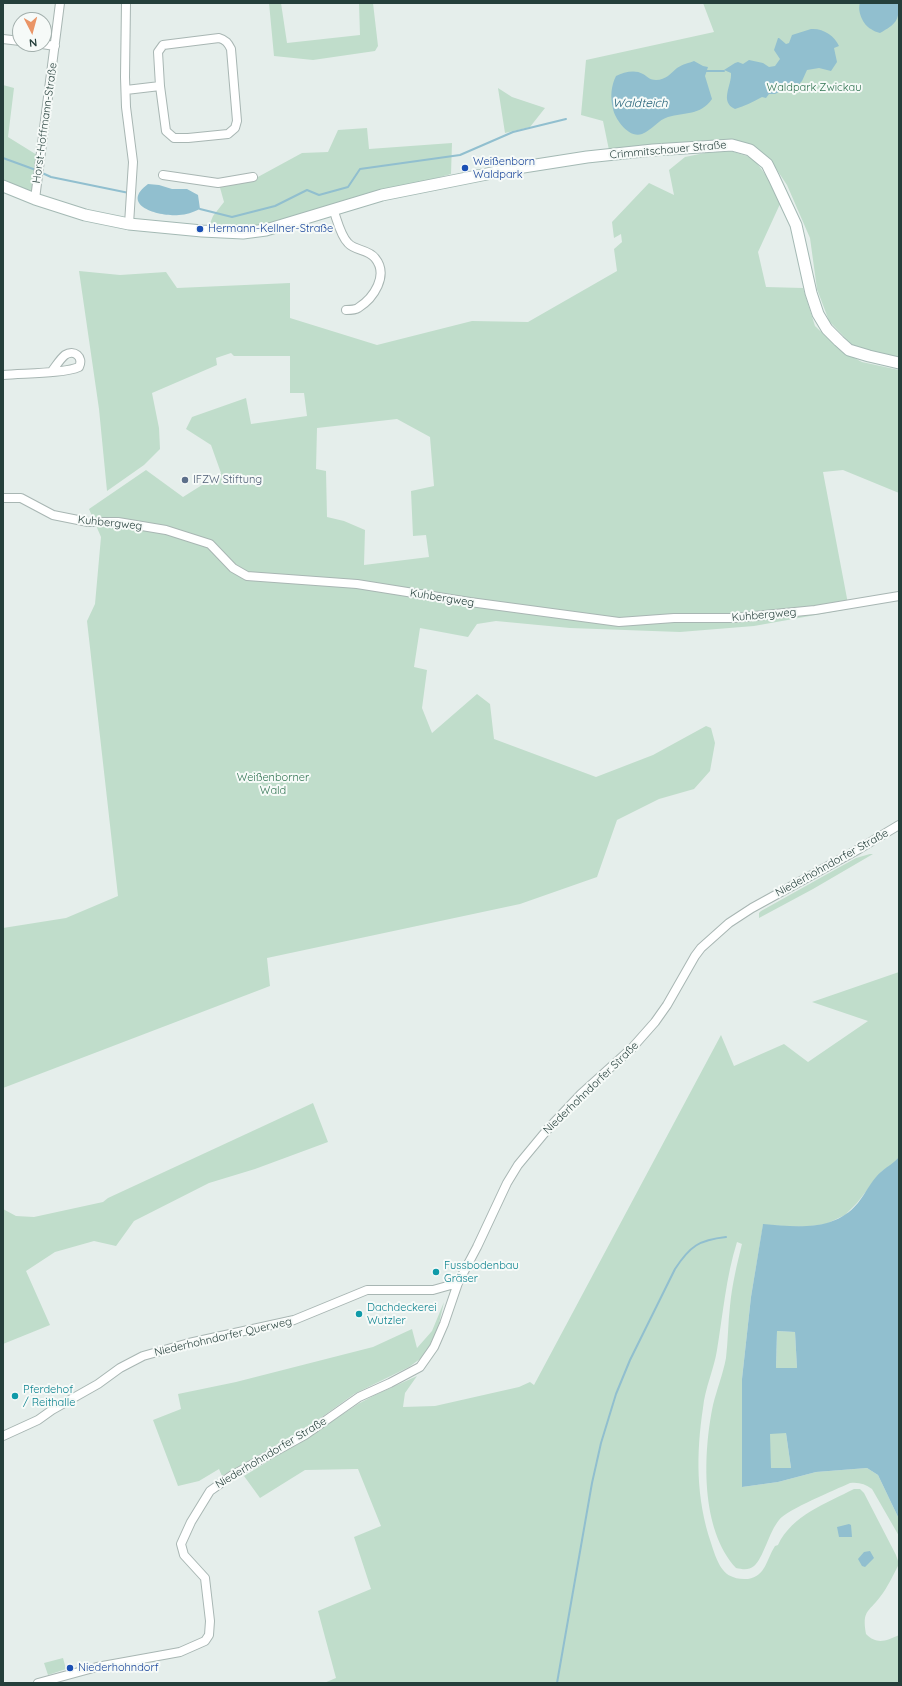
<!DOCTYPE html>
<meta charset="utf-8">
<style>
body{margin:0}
#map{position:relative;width:902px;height:1686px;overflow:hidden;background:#e5eeeb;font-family:Quicksand,sans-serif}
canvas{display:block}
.frame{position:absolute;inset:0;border:4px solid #253f3b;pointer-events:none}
.north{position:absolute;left:12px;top:12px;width:40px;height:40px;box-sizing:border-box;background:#f6faf8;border:1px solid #a2afac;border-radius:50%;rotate:174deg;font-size:11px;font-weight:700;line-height:16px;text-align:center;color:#253f3b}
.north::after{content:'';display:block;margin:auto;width:14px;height:18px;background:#ea9567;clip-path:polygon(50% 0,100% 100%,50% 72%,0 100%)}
</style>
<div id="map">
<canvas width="902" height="1686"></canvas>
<div class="frame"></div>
<div class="north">N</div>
</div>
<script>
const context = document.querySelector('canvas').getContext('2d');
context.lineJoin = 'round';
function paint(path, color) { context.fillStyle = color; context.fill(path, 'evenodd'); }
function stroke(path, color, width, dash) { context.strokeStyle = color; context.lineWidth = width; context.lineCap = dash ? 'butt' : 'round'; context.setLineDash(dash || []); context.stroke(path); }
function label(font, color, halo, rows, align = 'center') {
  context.font = font + ' Quicksand,sans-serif'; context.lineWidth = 4; context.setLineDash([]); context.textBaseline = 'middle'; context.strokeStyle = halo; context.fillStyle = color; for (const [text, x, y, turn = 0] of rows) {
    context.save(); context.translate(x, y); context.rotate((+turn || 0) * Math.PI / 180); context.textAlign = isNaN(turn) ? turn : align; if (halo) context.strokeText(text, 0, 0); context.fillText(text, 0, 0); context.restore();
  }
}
const green = new Path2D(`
 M 269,3 L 281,3 L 287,43 L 360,35 L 359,3 L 373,3 L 378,46 L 375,51 L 313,60 L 274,56 Z
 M 703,3 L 899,3 L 899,357 L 855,348 L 829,321 L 817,289 L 810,238 L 787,185 L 775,167 L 749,145 L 709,140 L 609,150 L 603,121 L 581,115 L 586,60 L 714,32 Z
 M 3,85 L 14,88 L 8,137 L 37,155 L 32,194 L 3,184 Z
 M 498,88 L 512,97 L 545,108 L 530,127 L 505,133 Z
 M 367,128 L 369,149 L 452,143 L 451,174 L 266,226 L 234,228 L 209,226 L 213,216 L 224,202 L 219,184 L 256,178 L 302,153 L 328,152 L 338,130 Z
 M 724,149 L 753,158 L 771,182 L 780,204 L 758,252 L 766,287 L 803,288 L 815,326 L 841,351 L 862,362 L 899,370 L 899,493 L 843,470 L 823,472 L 849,609 L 754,626 L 680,632 L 570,628 L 496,621 L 477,624 L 468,637 L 420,628 L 414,667 L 427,670 L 422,708 L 432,733 L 477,694 L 490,704 L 494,739 L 596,777 L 653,755 L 706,726 L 711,728 L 715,743 L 710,771 L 694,789 L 659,799 L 617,820 L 597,877 L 520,904 L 267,958 L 270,986 L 3,1088 L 3,928 L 66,918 L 118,896 L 87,621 L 95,604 L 101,537 L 89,509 L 146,470 L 183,497 L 221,473 L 211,445 L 186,429 L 192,417 L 246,398 L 251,424 L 307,416 L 304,393 L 290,393 L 290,356 L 234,356 L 231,353 L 216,358 L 217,365 L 152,393 L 159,428 L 160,449 L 144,465 L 107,491 L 99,409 L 79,271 L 120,275 L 166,272 L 177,288 L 290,283 L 290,318 L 377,345 L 472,321 L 528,322 L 617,271 L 614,249 L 622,242 L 621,234 L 614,238 L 612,222 L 649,183 L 674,195 L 669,170 L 685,157 ZM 397,419 L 430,437 L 434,486 L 411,491 L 413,536 L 426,535 L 429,557 L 364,565 L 365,530 L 344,521 L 327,517 L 326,471 L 316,469 L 317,428 Z
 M 870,854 L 873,854 L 813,889 L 759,918 L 759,913 L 761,911 L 856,858 Z
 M 899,972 L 899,1157 L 892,1165 L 882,1171 L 857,1203 L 845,1215 L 826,1224 L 804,1227 L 763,1225 L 751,1297 L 742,1379 L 742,1487 L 778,1482 L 816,1472 L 867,1468 L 878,1475 L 899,1519 L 899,1536 L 872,1489 C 865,1484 859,1482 850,1483 C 835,1490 788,1509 779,1520 C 769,1532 763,1559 754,1566 C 748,1571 742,1569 736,1568 C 700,1529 703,1453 713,1405 C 717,1389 723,1374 726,1358 C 728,1341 728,1323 730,1306 C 732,1285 737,1264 742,1244 L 737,1242 C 726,1277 723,1314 717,1350 C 714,1369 705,1388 703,1408 C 696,1454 696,1498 711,1543 C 715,1555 720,1573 733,1577 C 737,1579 743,1579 748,1579 C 766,1576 766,1560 775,1546 L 778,1545 C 792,1515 827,1503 854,1489 L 860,1489 L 864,1493 L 896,1555 L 899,1564 C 893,1575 888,1587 880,1597 C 868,1613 862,1610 866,1634 C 877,1645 886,1641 899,1635 L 899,1683 L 324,1683 L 336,1678 L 318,1611 L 371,1589 L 354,1537 L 381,1526 L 358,1469 L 305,1470 L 260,1498 L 244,1476 L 316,1432 L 358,1404 L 375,1395 L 417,1376 L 405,1393 L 403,1407 L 435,1406 L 519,1387 L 530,1382 L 534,1385 L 721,1035 L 734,1066 L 784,1044 L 808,1062 L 868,1021 L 812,1002 Z
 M 313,1103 L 328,1142 L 255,1169 L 209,1183 L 134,1221 L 116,1246 L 94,1241 L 55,1252 L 26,1271 L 50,1325 L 3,1344 L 3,1209 L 16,1216 L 34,1217 L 103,1202 L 108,1198 Z
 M 444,1302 L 437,1332 L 424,1356 L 409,1367 L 354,1394 L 308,1427 L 222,1476 L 219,1469 L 199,1481 L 178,1486 L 153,1420 L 181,1409 L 178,1394 L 236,1382 L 373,1347 L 412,1329 L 417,1348 L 432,1331 Z
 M 777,1331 L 795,1332 L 797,1368 L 776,1368 Z
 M 770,1433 L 786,1433 L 791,1468 L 770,1468 Z
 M 63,1658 L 66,1669 L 48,1675 L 44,1663 Z`);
const water = new Path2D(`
 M 860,3 L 899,3 C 899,21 896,24 880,33 C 877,32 873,31 871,29 C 863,25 857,11 860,3 Z
 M 811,29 C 823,28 835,36 839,46 L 834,48 L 837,62 L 831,71 L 819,68 L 807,70 L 802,81 L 792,92 L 781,91 L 775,94 L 769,94 L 766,98 L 762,97 C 753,102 745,106 735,109 C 719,102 732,85 731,73 L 724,70 L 735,63 L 738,62 L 743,64 L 749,60 L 763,63 L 769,67 L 775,66 L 780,59 L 774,50 L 778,38 L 779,38 L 786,44 L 789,43 L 792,35 Z
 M 694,61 L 703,66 L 708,67 L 705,76 L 712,99 C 700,116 685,112 668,117 C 658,120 652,130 642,134 C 629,139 615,119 613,109 C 610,97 611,86 616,76 C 624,72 635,69 643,74 C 648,77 650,80 656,80 C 666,80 671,73 677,68 C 683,64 689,63 694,61 Z
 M 148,184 L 159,185 L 172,189 L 187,189 L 198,195 L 200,209 C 193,212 186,215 179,215 C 161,217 118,206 148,184 Z
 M 899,1157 L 899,1519 L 878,1475 L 867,1468 L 816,1472 L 778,1482 L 742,1487 L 742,1379 L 751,1297 L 763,1224 C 796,1227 834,1232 858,1203 C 866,1193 872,1179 882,1171 C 888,1166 894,1163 899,1157 ZM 777,1331 L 795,1332 L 797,1368 L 776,1368 ZM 786,1433 L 791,1468 L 771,1468 L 770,1434 Z
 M 849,1524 L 851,1525 L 852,1537 L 839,1537 L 837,1527 Z
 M 870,1551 L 874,1558 L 865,1567 L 862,1566 L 858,1559 L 864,1552 Z`);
const stream = new Path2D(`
 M 706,71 L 724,71
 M 3,158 L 36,170
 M 40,172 L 51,177 L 129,193
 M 200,209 L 232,217 L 275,206 L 307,190 L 319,195 L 348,187 L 360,169 L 460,155 L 513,132 L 566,119
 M 557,1683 L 592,1483 L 601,1443 L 616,1394 L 630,1360 L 675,1269 C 690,1246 699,1240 726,1237`);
const street = new Path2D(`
 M 126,3 L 125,77 L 126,107 L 133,162 L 129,224
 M 3,39 L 20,41
 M 42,44 L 55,46
 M 126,90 L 160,86 L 158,52 L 163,45 L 219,38 C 226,40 228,43 231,49 L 237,121 L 235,128 L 228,134 L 188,138 L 174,138 L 166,131 L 160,86
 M 163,175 L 218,183 L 253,177
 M 35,199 L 60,3
 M 333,209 C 337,219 340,235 348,243 C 355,251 368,249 375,258 C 389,275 374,298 358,308 C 355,310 350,310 346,310
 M 3,375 C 23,373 63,374 79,367 C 84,357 74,349 65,355 C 60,359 56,366 52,371
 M 3,498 L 21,498 L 53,515 L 88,522 L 118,522 L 166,530 L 210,544 L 233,568 L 247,576 L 357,584 L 470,602 L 619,622 L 674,618 L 734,618 L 815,610 L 899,596
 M 3,1436 L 38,1420 L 52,1410 L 98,1384 L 120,1368 L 143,1356 L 189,1343 L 294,1320 L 367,1290 L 433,1290 L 458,1283
 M 38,1683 L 97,1667 L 180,1652 L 205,1641 L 209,1635 L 210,1621 L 205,1578 L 184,1555 L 181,1544 L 191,1522 L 210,1491 L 231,1476 L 305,1435 L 359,1397 L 390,1383 L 420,1367 L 434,1347 L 444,1324 L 458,1283 L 477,1247 L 507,1183 L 518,1165 L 547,1130 L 581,1094 L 632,1048 L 655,1022 L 667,1005 L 695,956 L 701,948 L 729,923 L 752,908 L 859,849 L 899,825`);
const secondary = new Path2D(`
 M 3,186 L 35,199 L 85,215 L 129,224 L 202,231 L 243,233 L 266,230 L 382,195 L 517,168 L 587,157 L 653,150 L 732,145 L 750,150 L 767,164 L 774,178 L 796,225 L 811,293 L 818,314 L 827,329 L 839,341 L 849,350 L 869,356 L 899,363`);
const markers = [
 [465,168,4,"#1a4fb4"],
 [200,229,4,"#1a4fb4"],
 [185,480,4,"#5c6f8a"],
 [436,1272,4,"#0f9aa8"],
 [359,1314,4,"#0f9aa8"],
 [15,1396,4,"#0f9aa8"],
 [70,1668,4,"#1a4fb4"]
];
const parkNames = [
 ["Waldpark Zwickau",814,88],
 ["Weißenborner",273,778],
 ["Wald",273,791]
];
const streetNames = [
 ["Horst-Hoffmann-Straße",45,123,-82],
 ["Crimmitschauer Straße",668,150,-5],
 ["Kuhbergweg",110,523,6],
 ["Kuhbergweg",442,598,9],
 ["Kuhbergweg",764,615,-5],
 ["Niederhohndorfer Straße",832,863,-29],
 ["Niederhohndorfer Straße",591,1088,-44],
 ["Niederhohndorfer Querweg",223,1337,-13],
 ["Niederhohndorfer Straße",271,1453,-31]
];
const transitNames = [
 ["Weißenborn",473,162],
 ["Waldpark",473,175],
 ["Hermann-Kellner-Straße",208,229],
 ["Niederhohndorf",78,1668]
];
const serviceNames = [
 ["IFZW Stiftung",193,480]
];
const cultureNames = [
 ["Fussbodenbau",444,1266],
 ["Gräser",444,1279],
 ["Dachdeckerei",367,1308],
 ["Wutzler",367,1321],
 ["Pferdehof",23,1390],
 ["/ Reithalle",23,1403]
];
const waterNames = [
 ["Waldteich",640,103]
];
paint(green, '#c0ddcb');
paint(water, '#91bfcf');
stroke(stream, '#91bfcf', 2);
stroke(street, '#a8b6b3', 10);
stroke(secondary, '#a4b9b4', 13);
stroke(street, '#fff', 8);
stroke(secondary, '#fff', 11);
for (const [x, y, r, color] of markers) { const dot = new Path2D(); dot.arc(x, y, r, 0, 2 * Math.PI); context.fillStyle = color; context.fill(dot); stroke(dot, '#f6faf8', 1.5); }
label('11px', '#317452', '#f6faf8', parkNames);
label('11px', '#253f3b', '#f6faf8', streetNames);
label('11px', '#164399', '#f6faf8', transitNames, 'left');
label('11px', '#4e5e75', '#f6faf8', serviceNames, 'left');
label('11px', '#0d838f', '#f6faf8', cultureNames, 'left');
label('italic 12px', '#226078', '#f6faf8', waterNames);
</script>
